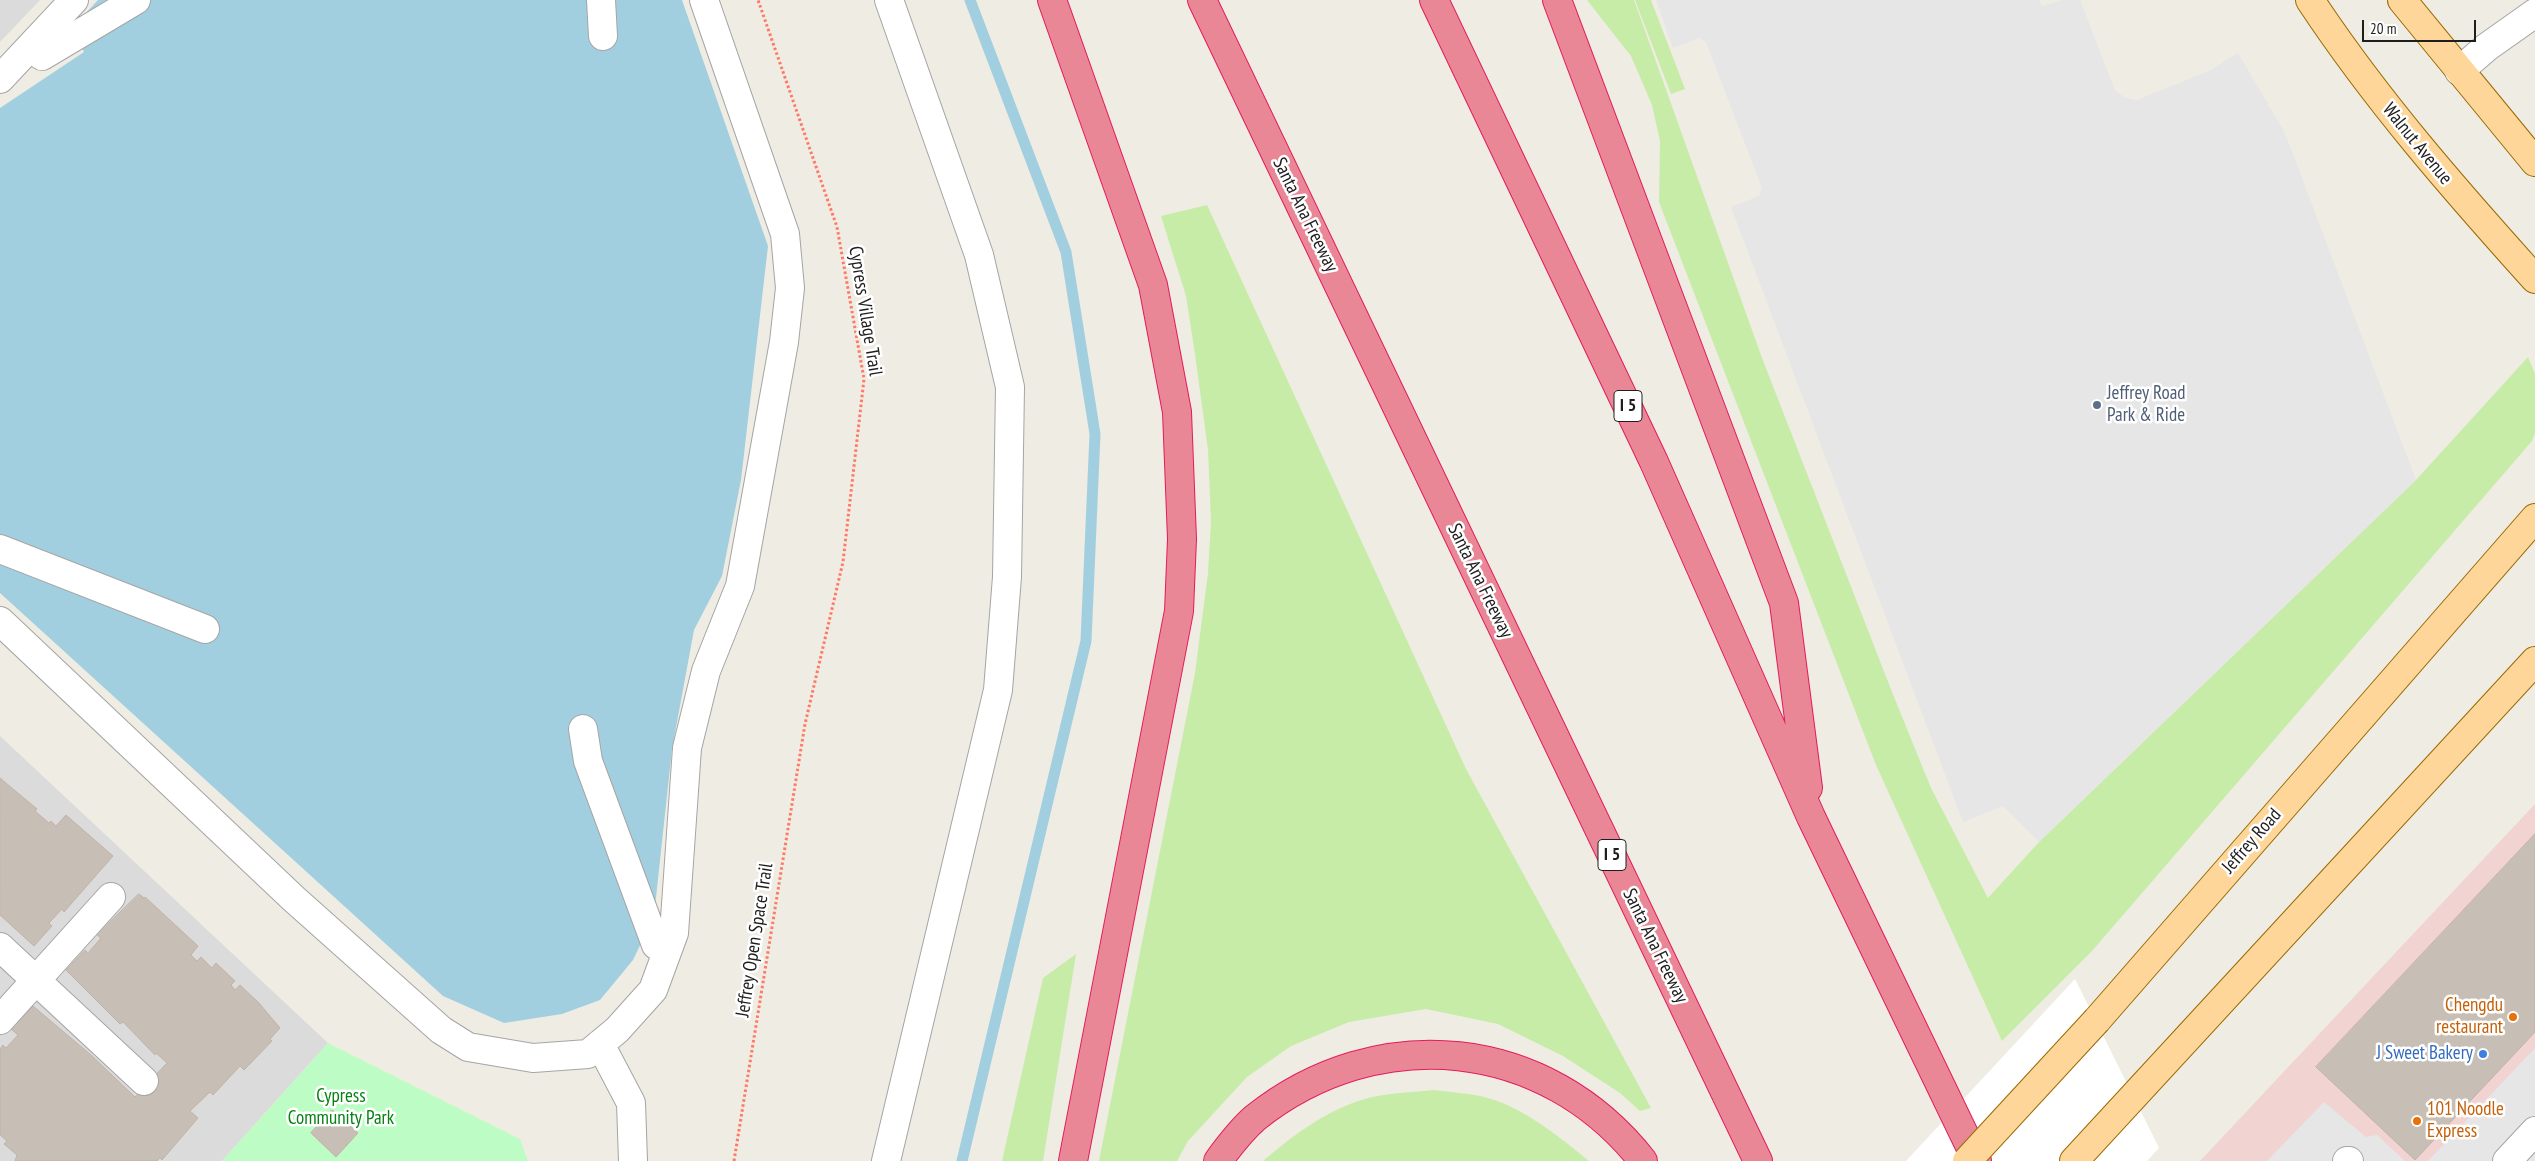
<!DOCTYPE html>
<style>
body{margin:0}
#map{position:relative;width:2535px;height:1161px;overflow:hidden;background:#efece3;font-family:"PT Sans Narrow",sans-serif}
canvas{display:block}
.scale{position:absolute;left:2362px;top:20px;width:114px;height:22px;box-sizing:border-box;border:2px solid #1e1e1e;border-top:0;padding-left:6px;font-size:15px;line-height:18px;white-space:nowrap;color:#1e1e1e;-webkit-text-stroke:4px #fff;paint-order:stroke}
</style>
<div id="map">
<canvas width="2535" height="1161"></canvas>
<div class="scale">20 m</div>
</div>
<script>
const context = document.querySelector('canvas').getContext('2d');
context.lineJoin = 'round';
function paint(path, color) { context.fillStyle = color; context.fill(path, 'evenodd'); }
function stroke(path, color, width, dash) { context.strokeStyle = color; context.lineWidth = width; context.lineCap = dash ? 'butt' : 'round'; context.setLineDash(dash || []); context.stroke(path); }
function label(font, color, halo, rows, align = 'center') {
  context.font = font + ' "PT Sans Narrow",sans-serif'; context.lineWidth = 5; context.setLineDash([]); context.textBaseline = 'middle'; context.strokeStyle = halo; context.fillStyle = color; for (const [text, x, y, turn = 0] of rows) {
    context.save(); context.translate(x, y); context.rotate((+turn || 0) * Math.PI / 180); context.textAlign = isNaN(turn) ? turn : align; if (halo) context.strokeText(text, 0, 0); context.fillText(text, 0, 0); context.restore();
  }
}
const residential = new Path2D(`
 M 0,0 L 40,0 L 0,42 Z
 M 0,736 L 328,1043 L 222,1161 L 0,1161 Z`);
const commercial = new Path2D(`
 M 2535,804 L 2535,1161 L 2200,1161 Z`);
const grass = new Path2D(`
 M 1587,0 L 1634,0 L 1762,358 L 1892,692 L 1931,788 L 1988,898 L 2039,842 L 2416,480 L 2528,357 L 2535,374 L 2535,433 L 2532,441 L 2092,951 L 2002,1041 L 1876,765 L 1659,202 L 1660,141 L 1652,105 L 1631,56 Z
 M 1635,0 L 1651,0 L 1685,89 L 1671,94 Z
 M 1207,205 L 1466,769 L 1651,1108 L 1640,1111 L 1620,1093 L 1563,1056 L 1498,1024 L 1426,1009 L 1349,1022 L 1291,1046 L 1247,1077 L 1188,1141 L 1177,1161 L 1099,1161 L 1195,673 L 1208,573 L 1211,521 L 1208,450 L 1195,354 L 1186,296 L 1161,216 Z
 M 1076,954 L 1043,1161 L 1002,1161 L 1043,978 Z
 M 1434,1090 C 1449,1092 1465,1093 1480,1096 C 1521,1105 1557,1135 1589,1161 L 1263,1161 C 1296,1133 1329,1108 1372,1097 C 1392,1093 1414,1092 1434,1090 Z`);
const park = new Path2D(`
 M 328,1043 L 520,1139 L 528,1161 L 222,1161 Z`);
const parking = new Path2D(`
 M 1656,0 L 2039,0 L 2042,6 L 2063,0 L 2080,0 L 2115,90 L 2125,98 L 2137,100 L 2209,71 L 2238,53 L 2285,133 L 2416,480 L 2039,842 L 2003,806 L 1963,822 L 1731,207 L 1759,196 L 1762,188 L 1706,42 L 1699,38 L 1673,48 Z
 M 2535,1048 L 2535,1161 L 2428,1161 Z
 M 2324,1102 L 2366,1137 L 2377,1135 L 2405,1161 L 2267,1161 Z`);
const water = new Path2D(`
 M 98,0 L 682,0 L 768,246 L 741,480 L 722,576 L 694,630 L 672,749 L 654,916 L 633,960 L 600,1000 L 562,1014 L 504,1023 L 443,996 L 0,593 L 0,108 L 84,52 L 72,28 Z`);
const pier = new Path2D(`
 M 2075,979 L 2159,1148 L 2147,1161 L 1906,1161 Z`);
const stream = new Path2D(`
 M 962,1161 L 1086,641 L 1095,434 L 1066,252 L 970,0`);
const building = new Path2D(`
 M 0,778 L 37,809 L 35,811 L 49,823 L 51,821 L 56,826 L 66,815 L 113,856 L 64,912 L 62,909 L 49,923 L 52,926 L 34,946 L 0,915 Z
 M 2535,834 L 2535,1032 L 2415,1160 L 2316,1067 Z
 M 139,894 L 144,898 L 145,897 L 198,946 L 191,955 L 197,961 L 201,957 L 212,968 L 216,963 L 235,981 L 231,985 L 235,990 L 240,985 L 259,1003 L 280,1028 L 270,1039 L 272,1041 L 244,1070 L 240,1066 L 213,1095 L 210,1092 L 190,1111 L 198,1118 L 162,1160 L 160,1158 L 157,1161 L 15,1161 L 17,1155 L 4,1144 L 7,1141 L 0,1135 L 0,1049 L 3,1045 L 6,1048 L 18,1035 L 11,1029 L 33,1006 L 91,1055 L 135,1097 L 167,1063 L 156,1053 L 155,1055 L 123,1022 L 120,1024 L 66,970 L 85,950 L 88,953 L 101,938 L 97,935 Z
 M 332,1110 L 358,1133 L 336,1157 L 311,1133 Z`);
const path = new Path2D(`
 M 734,1161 L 805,724 L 843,562 L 864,379 L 837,227 L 758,0`);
const minor = new Path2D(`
 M 601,0 L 603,36
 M 30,47 L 42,56 L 136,0
 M 2459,71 L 2487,47 L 2535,13
 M 0,79 L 74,0
 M 0,549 L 205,629
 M 0,621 L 294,899 L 441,1030 L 468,1047 L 533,1058 L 588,1054 L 617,1030 L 653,990 L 674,933 L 687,748 L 706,671 L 740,586 L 784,342 L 790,288 L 785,234 L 704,0
 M 583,729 L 588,761 L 656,945 L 667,951
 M 0,947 L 144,1081
 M 0,1020 L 111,897
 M 600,1044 L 631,1103 L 633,1161
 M 886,1161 L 998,690 L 1007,577 L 1010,387 L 979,255 L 889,0
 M 2347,1161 L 2349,1161
 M 2507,1161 L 2535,1131`);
const major = new Path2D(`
 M 2310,0 C 2376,100 2455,190 2535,279
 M 2402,0 L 2535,162
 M 2097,1020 L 2535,518
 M 2074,1161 L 2535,661`);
const highway = new Path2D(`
 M 1052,0 L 1153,285 L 1177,412 L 1182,539 L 1179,611 L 1073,1161
 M 1202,0 L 1758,1161
 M 1434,0 L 1654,462 L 1811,817 L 1977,1161
 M 1557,0 L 1784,603 L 1808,788
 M 1218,1161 C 1229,1146 1241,1130 1255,1118 C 1378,1020 1546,1037 1643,1161`);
const majorBridge = new Path2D(`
 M 1967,1161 L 2097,1020`);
const markers = [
 [2097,405,5,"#5c6f8a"],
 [2513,1017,5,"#e8710a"],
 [2483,1054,5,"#3f7fe0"],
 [2417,1121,5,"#e8710a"]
];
const shields = [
 [1628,406,28],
 [1612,855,28]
];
const shieldNames = [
 ["I 5",1628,406],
 ["I 5",1612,855]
];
const streetNames = [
 ["Walnut Avenue",2417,144,51],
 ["Santa Ana Freeway",1305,215,64],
 ["Cypress Village Trail",865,311,81],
 ["Santa Ana Freeway",1480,581,64],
 ["Jeffrey Road",2252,841,-49],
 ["Jeffrey Open Space Trail",755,940,-81],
 ["Santa Ana Freeway",1655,946,64]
];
const serviceNames = [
 ["Jeffrey Road",2107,394],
 ["Park & Ride",2107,416]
];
const foodNames = [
 ["Chengdu",2503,1006],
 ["restaurant",2503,1028],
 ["101 Noodle",2427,1110,"left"],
 ["Express",2427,1132,"left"]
];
const shopNames = [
 ["J Sweet Bakery",2473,1054]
];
const parkNames = [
 ["Cypress",341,1097],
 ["Community Park",341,1119]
];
paint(residential, '#dcdbdb');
paint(commercial, '#f1d4d2');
paint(grass, '#c7eca7');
paint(park, '#befcc5');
paint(parking, '#e6e6e6');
paint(water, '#a2cfdf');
paint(pier, '#fff');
stroke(stream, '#a2cfdf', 11);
paint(building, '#c7beb6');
stroke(building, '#c2b3a5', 1);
stroke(minor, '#a5a5a5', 30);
stroke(major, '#986a00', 30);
stroke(highway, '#e21c5a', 30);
stroke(path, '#ff7965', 3, [2.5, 2.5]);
stroke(minor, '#fff', 28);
stroke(major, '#ffd699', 28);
stroke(highway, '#ea8797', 28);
stroke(majorBridge, '#986a00', 30, []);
stroke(majorBridge, '#ffd699', 28);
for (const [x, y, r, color] of markers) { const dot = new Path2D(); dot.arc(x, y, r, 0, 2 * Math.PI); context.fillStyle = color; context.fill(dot); stroke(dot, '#fff', 2); }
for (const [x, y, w] of shields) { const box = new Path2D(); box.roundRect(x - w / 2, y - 15.5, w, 31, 4); context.fillStyle = '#fff'; context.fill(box); stroke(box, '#1e1e1e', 1); }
label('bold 18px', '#1e1e1e', null, shieldNames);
label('19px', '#1e1e1e', '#fff', streetNames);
label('19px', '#4e5e75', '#fff', serviceNames, 'left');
label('19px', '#c56008', '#fff', foodNames, 'right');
label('19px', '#366cbe', '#fff', shopNames, 'right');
label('19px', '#078114', '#fff', parkNames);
</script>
